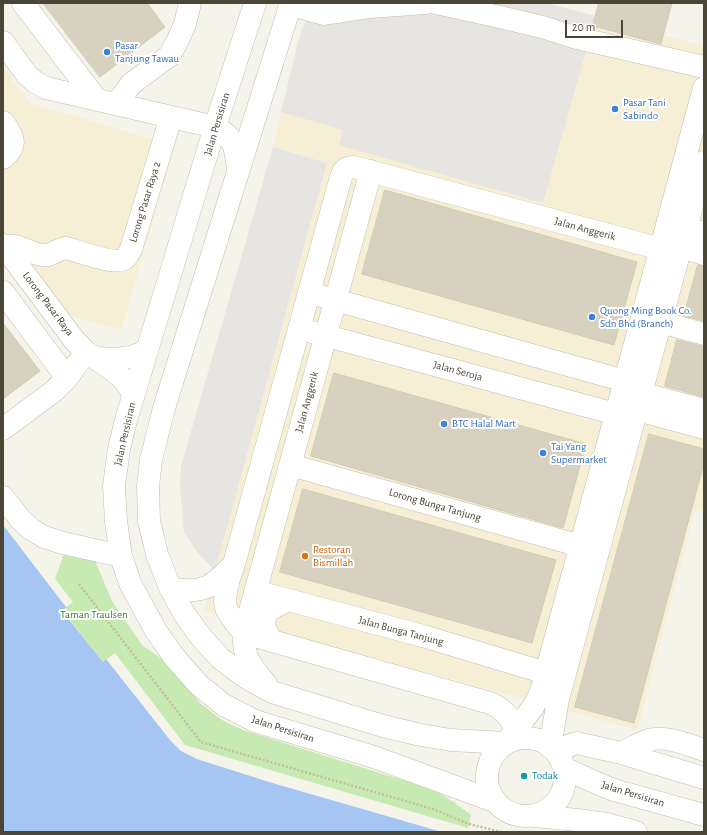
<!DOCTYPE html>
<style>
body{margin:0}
#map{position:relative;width:707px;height:835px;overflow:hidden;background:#f5f4ea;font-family:"Alegreya Sans",sans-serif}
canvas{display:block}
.frame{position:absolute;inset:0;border:4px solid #4a4637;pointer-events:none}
.scale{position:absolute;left:565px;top:20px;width:58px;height:18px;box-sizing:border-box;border:2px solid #4a4637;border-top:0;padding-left:5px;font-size:12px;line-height:14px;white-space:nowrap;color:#4a4637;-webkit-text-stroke:3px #fff;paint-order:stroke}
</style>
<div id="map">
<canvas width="707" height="835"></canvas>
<div class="frame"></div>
<div class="scale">20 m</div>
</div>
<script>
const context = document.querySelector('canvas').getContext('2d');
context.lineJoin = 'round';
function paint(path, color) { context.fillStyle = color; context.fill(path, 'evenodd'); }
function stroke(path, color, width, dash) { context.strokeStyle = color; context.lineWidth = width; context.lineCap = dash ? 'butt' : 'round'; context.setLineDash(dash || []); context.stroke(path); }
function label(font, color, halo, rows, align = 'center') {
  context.font = font + ' "Alegreya Sans",sans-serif'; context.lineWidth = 4; context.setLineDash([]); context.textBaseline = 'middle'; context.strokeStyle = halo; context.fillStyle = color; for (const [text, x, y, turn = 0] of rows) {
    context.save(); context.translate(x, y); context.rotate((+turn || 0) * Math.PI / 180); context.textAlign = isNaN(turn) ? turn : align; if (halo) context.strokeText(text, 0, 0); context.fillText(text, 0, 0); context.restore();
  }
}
const commercial = new Path2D(`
 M 546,3 L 594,26 L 661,44 L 663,35 L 704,46 L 704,512 L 695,510 L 637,730 L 204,611 L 327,163 L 273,147 L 299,39 Z
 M 3,67 L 30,103 L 175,146 L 121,330 L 34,305 L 3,264 Z`);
const green = new Path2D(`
 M 65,551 L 92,558 L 96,563 L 112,601 L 142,645 L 168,663 L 200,703 L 222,720 L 243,730 L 415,784 L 438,792 L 455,803 L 471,815 L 468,828 L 185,745 L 115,653 L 103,662 L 62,610 L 73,602 L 55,579 Z`);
const parking = new Path2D(`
 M 312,3 L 546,3 L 596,16 L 543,203 L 339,145 L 343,130 L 281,112 L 299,39 Z
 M 273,147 L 327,163 L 215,571 L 197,552 L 184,532 L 180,486 L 181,466 Z`);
const water = new Path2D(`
 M 3,525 L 66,607 L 62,611 L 103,662 L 106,659 L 170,740 L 181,751 L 197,759 L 269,782 L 442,832 L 3,832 Z`);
const building = new Path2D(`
 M 43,3 L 147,3 L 165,27 L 100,77 Z
 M 599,3 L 672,3 L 661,44 L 593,26 Z
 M 385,190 L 637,262 L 614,345 L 362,274 Z
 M 698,265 L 704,266 L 704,321 L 684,316 Z
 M 3,323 L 40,371 L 3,399 Z
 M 677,340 L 701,346 L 704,346 L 704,397 L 665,386 Z
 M 334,373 L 586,444 L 563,528 L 311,456 Z
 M 649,434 L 704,449 L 704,463 L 634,723 L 575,707 Z
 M 303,489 L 556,560 L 532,643 L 280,572 Z`);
const path = new Path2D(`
 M 79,584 L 201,742 L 433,809 L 469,824 L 501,832`);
const minor = new Path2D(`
 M 23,3 L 97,100
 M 255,3 L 215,127 L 126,420 L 119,449 L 114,486 L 116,521 L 121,556 L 130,583 L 156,631 L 175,658 L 199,685 L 224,705 L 255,721 L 374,757 L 494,801
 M 291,3 L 164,408 L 151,460 L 148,486 L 149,521 L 157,554 L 170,588 L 185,615 L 201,637 L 220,658 L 245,677 L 272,692 L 383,726 L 421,735 L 451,740 L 506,743 L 533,707 L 538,698 L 542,688 L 704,88
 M 436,3 L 500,17 L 542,27 L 577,38 L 704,67
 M 291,5 L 324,14 L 370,7 L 425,3
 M 3,42 L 27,75 L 35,82 L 46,88 L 215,127 C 235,136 236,151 238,170
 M 117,104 L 128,88 L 131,84 L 169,56 L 177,42 L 185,24 L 190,3
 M 3,122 C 13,136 19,145 3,158
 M 686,228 L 704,233
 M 3,245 L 75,341 L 86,352 L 113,370 L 123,379 L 134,394
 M 5,247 L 11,246 L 15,246 C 23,248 40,257 48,255 C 54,253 59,249 66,248 C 78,251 114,265 124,259 C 128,257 129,252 131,249 L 171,117
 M 681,247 L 704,254
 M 3,292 L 67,378
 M 321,296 L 625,381
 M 660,322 L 704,334
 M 312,332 L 616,414
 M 97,358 L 116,359 L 130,357 L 147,351
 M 641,393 L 704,410
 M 637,410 L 704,428
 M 3,429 L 54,391 L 67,378 L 86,352
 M 290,465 L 581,546
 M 3,497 L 21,520 L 31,529 L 44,537 L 63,543 L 121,556
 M 170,588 C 203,595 212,587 234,564
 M 255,591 L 423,636 L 546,673
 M 272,641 C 256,618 266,609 289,600
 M 266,684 C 252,667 242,657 244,633 L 371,171
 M 517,728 C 508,716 504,709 490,703 L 244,633 C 238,626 231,618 227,610 C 221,598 230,576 234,564 L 341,177 C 343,170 347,167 354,167 L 661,249
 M487 777a39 39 0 1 1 78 0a39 39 0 1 1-78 0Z
 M 550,747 L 558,699 L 704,162
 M 621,753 C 630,749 640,743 649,740 C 665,735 689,745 704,750
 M 558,754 L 570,745 L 577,743 L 621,753 L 704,778
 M 564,768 L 599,784 L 614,790 L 704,815
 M 534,816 L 577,820 L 607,824 L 636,832`);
const markers = [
 [107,52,4,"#3f7fe0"],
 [615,109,4,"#3f7fe0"],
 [592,317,4,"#3f7fe0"],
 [444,424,4,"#3f7fe0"],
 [543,453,4,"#3f7fe0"],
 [305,556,4,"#e8710a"],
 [524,776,4,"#0f9aa8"]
];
const shopNames = [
 ["Pasar",115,46],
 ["Tanjung Tawau",115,59],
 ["Pasar Tani",623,103],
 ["Sabindo",623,116],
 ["Quong Ming Book Co.",600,311],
 ["Sdn Bhd (Branch)",600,324],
 ["BTC Halal Mart",452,424],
 ["Tai Yang",551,447],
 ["Supermarket",551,460]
];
const streetNames = [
 ["Jalan Persisiran",217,124,-73],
 ["Lorong Pasar Raya 2",145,202,-73],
 ["Jalan Anggerik",585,229,15],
 ["Lorong Pasar Raya",48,304,53],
 ["Jalan Seroja",458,371,15],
 ["Jalan Anggerik",307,402,-75],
 ["Jalan Persisiran",125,434,-77],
 ["Lorong Bunga Tanjung",435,505,16],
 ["Jalan Bunga Tanjung",401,631,15],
 ["Jalan Persisiran",283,729,18],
 ["Jalan Persisiran",633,794,17]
];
const foodNames = [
 ["Restoran",313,550],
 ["Bismillah",313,563]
];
const parkNames = [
 ["Taman Traulsen",94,615]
];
const cultureNames = [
 ["Todak",532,776]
];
paint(commercial, '#f7efd5');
paint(green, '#c7eab2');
paint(parking, '#e7e5e1');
paint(water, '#a5c5f3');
paint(building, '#d7d2bf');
stroke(building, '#d2cbb2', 1);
stroke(minor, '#c1beac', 23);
stroke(path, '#c3bd9c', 2.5, [2, 2]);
stroke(minor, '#fff', 22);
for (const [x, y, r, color] of markers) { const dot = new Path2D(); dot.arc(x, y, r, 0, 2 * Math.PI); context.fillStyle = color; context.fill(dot); stroke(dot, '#fff', 1.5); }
label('11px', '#366cbe', '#fff', shopNames, 'left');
label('11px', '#4a4637', '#fff', streetNames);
label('11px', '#c56008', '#fff', foodNames, 'left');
label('11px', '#397e28', '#fff', parkNames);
label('11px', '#0d838f', '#fff', cultureNames, 'left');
</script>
